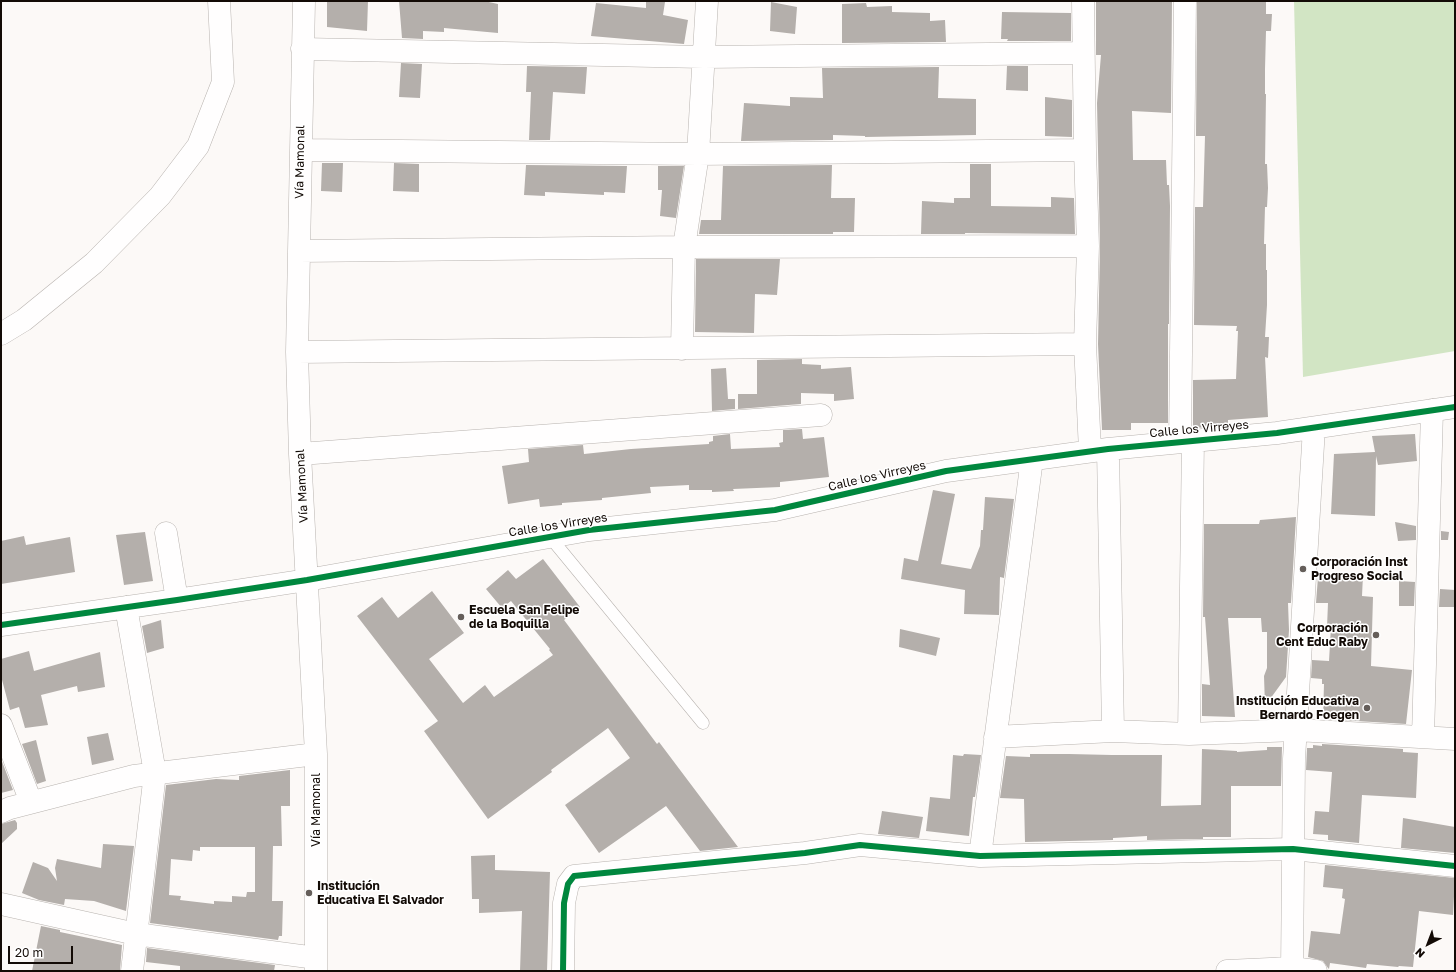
<!DOCTYPE html>
<meta charset="utf-8">
<style>
body{margin:0}
#map{position:relative;width:1456px;height:972px;overflow:hidden;background:#fcf9f7;font-family:"Golos Text",sans-serif}
canvas{display:block}
.frame{position:absolute;inset:0;border:2px solid #130b06;pointer-events:none}
.north{position:absolute;left:1408px;top:924px;width:40px;height:40px;-webkit-text-stroke:3px #fff;paint-order:stroke;rotate:222deg;font-size:11px;font-weight:700;line-height:16px;text-align:center;color:#130b06}
.north::after{content:'';display:block;margin:auto;width:14px;height:18px;background:#130b06;clip-path:polygon(50% 0,100% 100%,50% 72%,0 100%)}
.scale{position:absolute;left:8px;top:946px;width:65px;height:18px;box-sizing:border-box;border:2px solid #130b06;border-top:0;padding-left:5px;font-size:12px;line-height:14px;white-space:nowrap;color:#130b06;-webkit-text-stroke:3px #fff;paint-order:stroke}
</style>
<div id="map">
<canvas width="1456" height="972"></canvas>
<div class="frame"></div>
<div class="north">N</div>
<div class="scale">20 m</div>
</div>
<script>
const context = document.querySelector('canvas').getContext('2d');
context.lineJoin = 'round';
function paint(path, color) { context.fillStyle = color; context.fill(path, 'evenodd'); }
function stroke(path, color, width, dash) { context.strokeStyle = color; context.lineWidth = width; context.lineCap = dash ? 'butt' : 'round'; context.setLineDash(dash || []); context.stroke(path); }
function label(font, color, halo, rows, align = 'center') {
  context.font = font + ' "Golos Text",sans-serif'; context.lineWidth = 3; context.setLineDash([]); context.textBaseline = 'middle'; context.strokeStyle = halo; context.fillStyle = color; for (const [text, x, y, turn = 0] of rows) {
    context.save(); context.translate(x, y); context.rotate((+turn || 0) * Math.PI / 180); context.textAlign = isNaN(turn) ? turn : align; if (halo) context.strokeText(text, 0, 0); context.fillText(text, 0, 0); context.restore();
  }
}
const green = new Path2D(`
 M 1294,1 L 1455,1 L 1455,351 L 1303,377 Z`);
const building = new Path2D(`
 M 327,1 L 368,1 L 367,31 L 327,27 Z
 M 399,1 L 484,1 L 498,4 L 498,33 L 444,28 L 444,32 L 423,31 L 423,39 L 402,38 Z
 M 646,1 L 665,2 L 663,15 L 688,20 L 684,44 L 591,36 L 596,3 L 646,8 Z
 M 1096,1 L 1172,1 L 1171,113 L 1132,111 L 1133,160 L 1166,160 L 1167,185 L 1169,185 L 1170,206 L 1169,324 L 1168,324 L 1168,423 L 1131,423 L 1131,430 L 1102,430 L 1098,344 L 1100,246 L 1097,103 L 1101,55 L 1096,55 Z
 M 1197,1 L 1266,1 L 1266,14 L 1272,14 L 1271,31 L 1266,31 L 1265,69 L 1265,94 L 1266,94 L 1265,164 L 1267,164 L 1268,188 L 1267,207 L 1265,207 L 1264,244 L 1266,244 L 1266,270 L 1267,270 L 1267,305 L 1265,337 L 1269,337 L 1268,358 L 1265,357 L 1268,417 L 1228,420 L 1228,425 L 1196,428 L 1193,428 L 1193,380 L 1236,379 L 1238,331 L 1236,331 L 1237,326 L 1194,325 L 1195,207 L 1203,207 L 1205,136 L 1196,136 Z
 M 771,2 L 797,7 L 795,34 L 770,31 Z
 M 866,3 L 867,7 L 892,6 L 892,12 L 930,13 L 930,21 L 945,20 L 946,42 L 842,43 L 842,4 Z
 M 1002,12 L 1071,13 L 1071,41 L 1007,41 L 1008,39 L 1001,39 Z
 M 401,63 L 422,64 L 420,98 L 399,97 Z
 M 527,66 L 587,67 L 585,94 L 553,92 L 550,140 L 529,140 L 531,92 L 526,92 Z
 M 1007,66 L 1028,66 L 1028,91 L 1006,90 Z
 M 939,67 L 938,98 L 976,99 L 976,135 L 865,137 L 865,136 L 833,135 L 833,140 L 741,141 L 744,103 L 790,106 L 790,97 L 823,98 L 822,68 Z
 M 1045,97 L 1072,100 L 1072,137 L 1045,136 Z
 M 322,163 L 343,163 L 342,192 L 321,191 Z
 M 394,163 L 419,164 L 419,192 L 393,191 Z
 M 970,164 L 991,164 L 991,206 L 1051,207 L 1051,197 L 1074,198 L 1075,234 L 965,233 L 965,234 L 921,234 L 922,201 L 954,203 L 954,198 L 970,198 Z
 M 526,165 L 627,166 L 625,193 L 604,192 L 604,195 L 545,192 L 545,196 L 524,195 Z
 M 832,165 L 831,198 L 855,198 L 854,232 L 833,232 L 833,234 L 699,234 L 701,220 L 721,220 L 723,166 Z
 M 658,166 L 684,166 L 676,218 L 660,216 L 662,190 L 658,190 Z
 M 696,259 L 780,259 L 777,295 L 755,294 L 754,333 L 695,332 Z
 M 802,359 L 802,364 L 821,365 L 821,369 L 851,367 L 854,399 L 834,401 L 834,394 L 801,393 L 801,404 L 738,409 L 738,394 L 757,394 L 757,360 Z
 M 726,368 L 728,399 L 735,399 L 735,409 L 712,411 L 711,369 Z
 M 802,429 L 803,439 L 824,437 L 829,477 L 780,482 L 780,487 L 733,489 L 734,491 L 712,492 L 712,490 L 689,490 L 689,485 L 650,487 L 651,493 L 602,498 L 602,500 L 562,503 L 562,505 L 540,507 L 539,499 L 508,504 L 502,466 L 529,462 L 528,449 L 583,445 L 584,454 L 631,449 L 709,444 L 709,442 L 713,441 L 713,436 L 730,434 L 731,449 L 780,447 L 779,443 L 783,442 L 783,430 Z
 M 1415,434 L 1417,461 L 1378,465 L 1376,456 L 1375,516 L 1331,514 L 1334,454 L 1375,452 L 1372,436 Z
 M 933,490 L 955,494 L 941,564 L 971,569 L 980,546 L 981,530 L 983,530 L 985,497 L 1014,499 L 1004,578 L 1000,577 L 999,615 L 964,614 L 965,590 L 901,579 L 904,558 L 918,561 Z
 M 1296,517 L 1291,603 L 1288,603 L 1289,630 L 1286,677 L 1265,706 L 1264,676 L 1267,668 L 1267,632 L 1262,632 L 1261,618 L 1228,618 L 1235,717 L 1202,716 L 1202,684 L 1210,685 L 1205,617 L 1203,617 L 1204,524 L 1259,524 L 1260,520 Z
 M 1395,522 L 1416,526 L 1416,540 L 1398,541 Z
 M 1441,531 L 1449,532 L 1448,540 L 1441,540 Z
 M 145,532 L 153,581 L 124,585 L 116,535 Z
 M 24,536 L 26,545 L 70,537 L 75,572 L 1,584 L 1,541 Z
 M 543,559 L 580,607 L 564,620 L 657,744 L 659,742 L 738,847 L 700,851 L 666,806 L 599,853 L 565,805 L 630,758 L 608,728 L 551,770 L 552,772 L 488,819 L 424,731 L 438,721 L 357,616 L 382,597 L 398,618 L 432,591 L 464,633 L 429,659 L 463,703 L 485,685 L 494,697 L 553,655 L 549,650 L 550,649 L 511,601 L 502,608 L 486,589 L 508,570 L 516,579 Z
 M 1329,573 L 1363,575 L 1362,596 L 1373,597 L 1371,666 L 1412,670 L 1406,724 L 1323,719 L 1324,684 L 1322,684 L 1322,679 L 1311,678 L 1312,660 L 1329,661 L 1331,627 L 1327,627 L 1328,603 L 1316,603 L 1318,577 L 1328,576 Z
 M 1399,581 L 1415,582 L 1414,606 L 1399,606 Z
 M 1440,589 L 1455,590 L 1455,607 L 1439,607 Z
 M 161,620 L 164,648 L 147,653 L 142,626 Z
 M 900,629 L 940,638 L 936,656 L 899,647 Z
 M 29,651 L 34,671 L 100,652 L 105,687 L 78,692 L 77,686 L 41,695 L 48,725 L 25,728 L 19,707 L 10,710 L 1,676 L 1,659 Z
 M 108,733 L 114,760 L 92,765 L 87,737 Z
 M 36,740 L 46,781 L 37,784 L 22,744 Z
 M 1322,744 L 1403,749 L 1403,752 L 1418,753 L 1416,798 L 1362,795 L 1359,843 L 1328,840 L 1328,835 L 1313,834 L 1315,811 L 1329,812 L 1332,772 L 1306,770 L 1307,748 L 1313,748 L 1313,745 L 1322,746 Z
 M 1267,747 L 1282,747 L 1281,786 L 1231,786 L 1231,837 L 1203,837 L 1203,839 L 1147,840 L 1147,836 L 1113,838 L 1113,840 L 1025,842 L 1024,799 L 1000,798 L 1006,756 L 1030,757 L 1030,754 L 1069,754 L 1112,755 L 1162,755 L 1161,806 L 1201,805 L 1202,749 L 1237,751 L 1237,752 L 1267,750 Z
 M 964,754 L 981,755 L 975,797 L 973,797 L 969,836 L 926,831 L 930,797 L 950,799 L 953,755 L 963,756 Z
 M 1,759 L 13,790 L 1,793 Z
 M 290,770 L 290,806 L 281,806 L 282,846 L 273,846 L 272,901 L 283,901 L 282,936 L 279,936 L 278,940 L 150,923 L 166,785 L 216,779 L 239,780 L 239,776 ZM 200,847 L 255,847 L 255,892 L 247,892 L 246,897 L 232,896 L 232,902 L 214,901 L 214,904 L 180,900 L 181,896 L 169,895 L 171,859 L 192,861 L 193,850 L 200,851 Z
 M 882,811 L 923,817 L 919,838 L 878,834 Z
 M 1403,818 L 1455,827 L 1455,853 L 1401,848 Z
 M 15,820 L 17,823 L 17,829 L 1,844 L 1,824 Z
 M 103,844 L 134,846 L 126,911 L 94,901 L 65,899 L 64,905 L 39,900 L 22,893 L 33,862 L 48,868 L 57,881 L 55,868 L 57,859 L 101,868 Z
 M 495,855 L 495,870 L 550,872 L 547,971 L 520,971 L 522,911 L 479,913 L 479,899 L 472,899 L 471,856 Z
 M 1325,865 L 1455,878 L 1453,915 L 1419,911 L 1413,967 L 1399,966 L 1398,967 L 1367,964 L 1366,968 L 1330,963 L 1329,969 L 1328,968 L 1323,961 L 1308,957 L 1311,931 L 1340,934 L 1345,899 L 1342,898 L 1343,889 L 1323,887 Z
 M 41,926 L 60,930 L 60,932 L 122,945 L 120,971 L 32,971 Z
 M 147,948 L 275,965 L 274,971 L 180,971 L 180,966 L 146,962 Z`);
const lane = new Path2D(`
 M 550,537 L 703,723`);
const street = new Path2D(`
 M 304,1 L 297,352 L 300,454 L 316,754 L 316,971
 M 1083,1 L 1085,150 L 1088,246 L 1085,344 L 1090,451
 M 302,49 L 704,57 L 1083,53
 M 301,150 L 698,154 L 1085,150
 M 299,251 L 684,247 L 1088,246
 M 1,334 L 24,320 L 94,263 L 160,196 L 198,146 L 223,82 L 219,1
 M 682,349 L 684,247 L 698,154 L 707,1
 M 297,352 L 1085,344
 M 1180,442 L 1185,1
 M 1108,449 L 1113,731
 M 300,454 L 821,415
 M 166,533 L 177,600
 M 126,607 L 155,773 L 132,971
 M 1,625 L 177,600 L 307,580 L 589,530 L 775,510 L 946,471 L 1108,449 L 1277,433 L 1455,407
 M 1,725 L 31,802
 M 1189,734 L 1193,440
 M 995,737 L 1113,731 L 1189,734 L 1296,730 L 1455,739
 M 1423,737 L 1432,410
 M 1,812 L 10,808 L 134,776 L 316,754
 M 980,856 L 1032,459
 M 1,904 L 136,934 L 316,958
 M 563,971 L 564,903 L 568,884 L 574,876 L 805,853 L 860,845 L 980,856 L 1293,849 L 1455,866
 M 1227,971 L 1292,968 L 1316,971
 M 1292,971 L 1294,759 L 1314,428`);
const cycleway = new Path2D(`
 M 1,625 L 177,600 L 307,580 L 589,530 L 775,510 L 946,471 L 1108,449 L 1277,433 L 1455,407
 M 563,971 L 564,903 L 568,884 L 574,876 L 805,853 L 860,845 L 980,856 L 1293,849 L 1455,866`);
const markers = [
 [1303,569,4,"#655e5a"],
 [461,617,4,"#655e5a"],
 [1376,635,4,"#655e5a"],
 [1367,708,4,"#655e5a"],
 [309,893,4,"#655e5a"]
];
const streetNames = [
 ["Vía Mamonal",300,162,-89],
 ["Calle los Virreyes",1199,429,-5],
 ["Calle los Virreyes",877,476,-13],
 ["Vía Mamonal",302,486,-93],
 ["Calle los Virreyes",558,525,-9],
 ["Vía Mamonal",316,810,-90]
];
const poiNames = [
 ["Corporación Inst",1311,562],
 ["Progreso Social",1311,576],
 ["Escuela San Felipe",469,610],
 ["de la Boquilla",469,624],
 ["Corporación",1368,628,"right"],
 ["Cent Educ Raby",1368,642,"right"],
 ["Institución Educativa",1359,701,"right"],
 ["Bernardo Foegen",1359,715,"right"],
 ["Institución",317,886],
 ["Educativa El Salvador",317,900]
];
paint(green, '#d2e5c4');
paint(building, '#b4afab');
stroke(lane, '#b8b3af', 13);
stroke(street, '#b8b3af', 23);
stroke(lane, '#fffefe', 12);
stroke(street, '#fffefe', 22);
stroke(cycleway, '#00873e', 6);
for (const [x, y, r, color] of markers) { const dot = new Path2D(); dot.arc(x, y, r, 0, 2 * Math.PI); context.fillStyle = color; context.fill(dot); stroke(dot, '#fff', 1.5); }
label('12px', '#130b06', '#fff', streetNames);
label('bold 12px', '#130b06', '#fff', poiNames, 'left');
</script>
